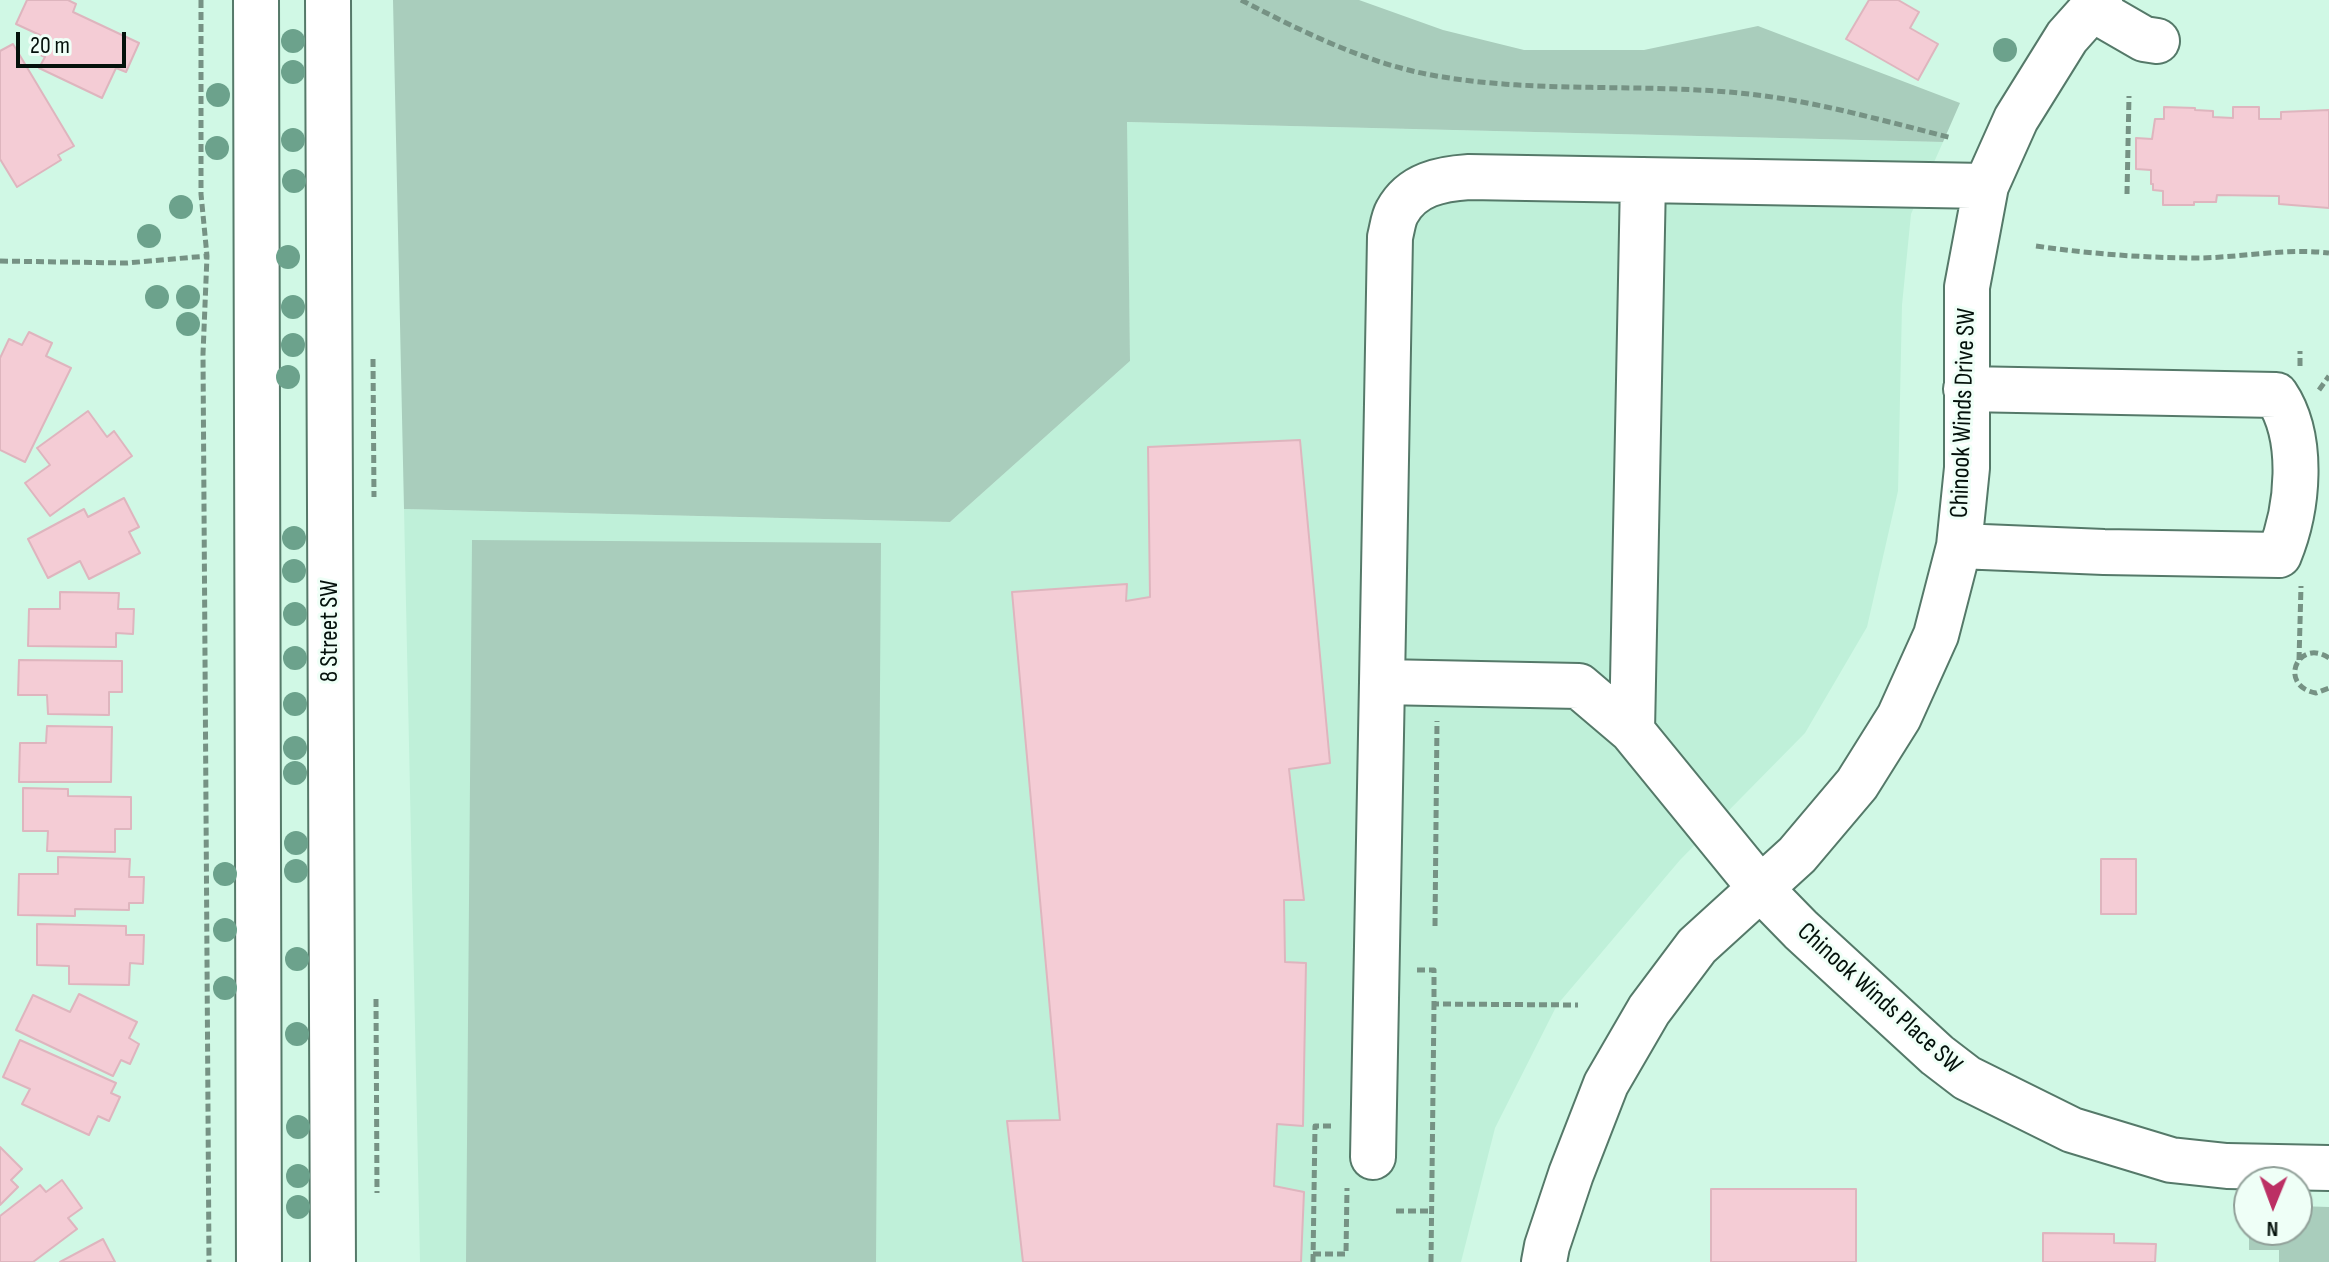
<!DOCTYPE html>
<style>
body{margin:0}
#map{position:relative;width:2329px;height:1262px;overflow:hidden;background:#d0f8e5;font-family:"Sofia Sans Condensed",sans-serif}
canvas{display:block}
.north{position:absolute;left:2233px;top:1166px;width:80px;height:80px;box-sizing:border-box;background:#effff7;border:2px solid #91a099;border-radius:50%;rotate:181deg;font-size:22px;font-weight:700;line-height:32px;text-align:center;color:#04110b}
.north::after{content:'';display:block;margin:auto;width:28px;height:36px;background:#bc3064;clip-path:polygon(50% 0,100% 100%,50% 72%,0 100%)}
.scale{position:absolute;left:16px;top:32px;width:110px;height:36px;box-sizing:border-box;border:4px solid #04110b;border-top:0;padding-left:10px;font-size:24px;line-height:28px;white-space:nowrap;color:#04110b;-webkit-text-stroke:6px #effff7;paint-order:stroke}
</style>
<div id="map">
<canvas width="2329" height="1262"></canvas>
<div class="north">N</div>
<div class="scale">20 m</div>
</div>
<script>
const context = document.querySelector('canvas').getContext('2d');
context.lineJoin = 'round';
function paint(path, color) { context.fillStyle = color; context.fill(path, 'evenodd'); }
function stroke(path, color, width, dash) { context.strokeStyle = color; context.lineWidth = width; context.lineCap = dash ? 'butt' : 'round'; context.setLineDash(dash || []); context.stroke(path); }
function label(font, color, halo, rows, align = 'center') {
  context.font = font + ' "Sofia Sans Condensed",sans-serif'; context.lineWidth = 6; context.setLineDash([]); context.textBaseline = 'middle'; context.strokeStyle = halo; context.fillStyle = color; for (const [text, x, y, turn = 0] of rows) {
    context.save(); context.translate(x, y); context.rotate((+turn || 0) * Math.PI / 180); context.textAlign = isNaN(turn) ? turn : align; if (halo) context.strokeText(text, 0, 0); context.fillText(text, 0, 0); context.restore();
  }
}
const built = new Path2D(`
 M 1126,122 L 1943,142 L 1911,214 L 1902,305 L 1898,491 L 1867,627 L 1805,733 L 1680,860 L 1557,1005 L 1495,1128 L 1461,1262 L 420,1262 L 404,509 L 950,522 L 1130,361 Z`);
const green = new Path2D(`
 M 393,0 L 1359,0 L 1443,30 L 1524,50 L 1644,50 L 1758,26 L 1960,103 L 1943,142 L 1127,122 L 1130,361 L 950,522 L 404,509 Z
 M 472,540 L 881,543 L 876,1262 L 466,1262 Z
 M 2297,1206 L 2329,1207 L 2329,1262 L 2279,1262 L 2279,1250 L 2249,1250 L 2249,1218 L 2249,1230 L 2297,1230 Z`);
const building = new Path2D(`
 M 27,0 L 68,0 L 76,4 L 73,12 L 139,43 L 126,72 L 116,68 L 102,98 L 39,68 L 45,57 L 34,52 L 42,36 L 16,24 Z
 M 1869,0 L 1898,0 L 1919,12 L 1910,28 L 1938,44 L 1918,80 L 1846,39 Z
 M 13,44 L 74,146 L 58,155 L 61,160 L 17,187 L 0,159 L 0,51 Z
 M 2164,107 L 2195,108 L 2195,110 L 2213,111 L 2213,117 L 2233,118 L 2233,107 L 2259,107 L 2259,119 L 2281,119 L 2281,112 L 2329,110 L 2329,208 L 2279,204 L 2279,196 L 2217,195 L 2216,202 L 2194,202 L 2194,205 L 2163,205 L 2163,191 L 2153,190 L 2153,184 L 2151,184 L 2151,170 L 2136,169 L 2136,138 L 2152,139 L 2155,119 L 2164,119 Z
 M 29,332 L 52,343 L 46,356 L 71,368 L 25,462 L 0,450 L 0,358 L 9,339 L 22,345 Z
 M 88,411 L 107,437 L 114,431 L 132,456 L 50,516 L 25,483 L 50,465 L 37,448 Z
 M 1300,440 L 1330,763 L 1289,769 L 1304,900 L 1284,900 L 1285,962 L 1306,963 L 1303,1126 L 1277,1124 L 1274,1186 L 1304,1192 L 1301,1262 L 1023,1262 L 1007,1121 L 1060,1120 L 1012,592 L 1127,584 L 1126,601 L 1150,597 L 1148,447 Z
 M 124,498 L 139,527 L 129,532 L 140,553 L 89,579 L 80,561 L 48,578 L 28,539 L 84,509 L 88,517 Z
 M 60,592 L 119,593 L 118,609 L 134,609 L 133,634 L 116,633 L 116,647 L 28,646 L 29,609 L 60,609 Z
 M 19,660 L 122,661 L 122,692 L 109,692 L 109,715 L 48,714 L 47,695 L 18,695 Z
 M 47,726 L 112,727 L 111,782 L 19,782 L 20,743 L 46,743 Z
 M 23,788 L 68,789 L 68,796 L 131,797 L 131,829 L 115,829 L 115,852 L 47,851 L 48,831 L 23,831 Z
 M 58,857 L 130,859 L 129,877 L 144,877 L 143,903 L 129,903 L 129,910 L 75,909 L 75,916 L 18,915 L 19,874 L 58,874 Z
 M 2101,859 L 2136,859 L 2136,914 L 2101,914 Z
 M 37,924 L 126,926 L 126,935 L 144,935 L 143,964 L 130,963 L 129,985 L 69,984 L 69,966 L 37,965 Z
 M 79,994 L 137,1022 L 129,1038 L 139,1044 L 130,1064 L 121,1060 L 113,1076 L 16,1030 L 33,995 L 70,1012 Z
 M 20,1040 L 116,1083 L 111,1093 L 120,1097 L 109,1121 L 98,1116 L 89,1135 L 22,1104 L 30,1089 L 3,1077 Z
 M 0,1147 L 22,1169 L 11,1180 L 18,1187 L 0,1205 Z
 M 62,1180 L 82,1208 L 68,1218 L 77,1229 L 33,1262 L 0,1262 L 0,1216 L 40,1185 L 46,1192 Z
 M 1711,1189 L 1856,1189 L 1856,1262 L 1711,1262 Z
 M 2043,1233 L 2114,1234 L 2114,1243 L 2156,1244 L 2155,1262 L 2043,1262 Z
 M 103,1239 L 115,1262 L 60,1262 Z`);
const path = new Path2D(`
 M 201,0 L 201,194 L 207,256 L 203,354 L 209,1262
 M 1241,0 C 1305,33 1371,66 1443,77 C 1547,94 1653,82 1757,95 C 1823,103 1888,122 1952,138
 M 2127,194 L 2129,96
 M 2036,246 C 2092,254 2144,258 2201,258 C 2244,257 2286,248 2329,253
 M 0,261 L 127,263 L 207,256
 M 373,359 L 374,497
 M 2300,366 L 2300,351
 M 2319,390 L 2329,376
 M 2329,658 C 2298,637 2277,686 2316,693 L 2329,688
 M 2299,660 L 2301,586
 M 1435,926 L 1437,721
 M 1417,970 L 1434,970 L 1434,1004 L 1578,1005
 M 376,999 L 377,1193
 M 1396,1211 L 1432,1211
 M 1313,1254 L 1346,1254 L 1347,1188
 M 1313,1262 L 1315,1126 L 1333,1126
 M 1431,1262 L 1434,1004`);
const minor = new Path2D(`
 M 2092,9 L 2144,39 L 2157,41
 M 1986,186 L 1469,177 C 1441,179 1412,184 1397,212 C 1393,219 1392,230 1390,237 L 1382,682 L 1579,686 L 1632,731 L 1761,889 L 1801,930 L 1937,1055 L 1967,1078 L 2072,1130 L 2171,1160 L 2227,1166 L 2329,1168
 M 1959,546 L 2104,552 L 2279,555 C 2298,509 2305,438 2276,395 L 1966,389
 M 1632,731 L 1643,180
 M 1373,1157 L 1382,682
 M 1544,1262 L 1547,1246 L 1571,1174 L 1606,1084 L 1649,1010 L 1697,946 L 1797,855 L 1857,784 L 1899,717 L 1936,635 L 1959,546 L 1967,468 L 1967,287 L 1986,186 L 2016,119 L 2067,37 L 2100,0`);
const major = new Path2D(`
 M 256,0 L 259,1262
 M 328,0 L 333,1262`);
const trees = [
 [293,41],
 [2005,50],
 [293,72],
 [218,95],
 [293,140],
 [217,148],
 [294,181],
 [181,207],
 [149,236],
 [288,257],
 [157,297],
 [188,297],
 [293,307],
 [188,324],
 [293,345],
 [288,377],
 [294,538],
 [294,571],
 [295,614],
 [295,658],
 [295,704],
 [295,748],
 [295,773],
 [296,843],
 [296,871],
 [225,874],
 [225,930],
 [297,959],
 [225,988],
 [297,1034],
 [298,1127],
 [298,1176],
 [298,1207]
];
const streetNames = [
 ["Chinook Winds Drive SW",1964,413,-88],
 ["8 Street SW",330,631,-90],
 ["Chinook Winds Place SW",1879,999,42]
];
paint(built, '#bff0d9');
paint(green, '#a9cdbc');
paint(building, '#f4ccd5');
stroke(building, '#deb5be', 2);
stroke(minor, '#557969', 48);
stroke(major, '#557969', 48);
stroke(path, '#769284', 5, [8, 4]);
stroke(minor, '#fff', 44);
stroke(major, '#fff', 44);
context.fillStyle = '#6ca28c';
for (const [x, y] of trees) { context.beginPath(); context.arc(x, y, 12, 0, 2 * Math.PI); context.fill(); }
label('26px', '#04110b', '#effff7', streetNames);
</script>
